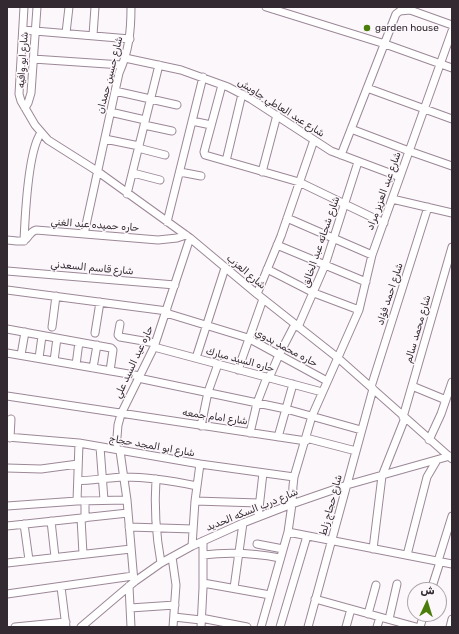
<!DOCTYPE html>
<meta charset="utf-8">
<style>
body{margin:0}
#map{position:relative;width:459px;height:634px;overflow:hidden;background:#fcf7fb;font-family:Rubik,"Noto Sans Arabic",sans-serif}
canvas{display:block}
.frame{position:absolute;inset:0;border:8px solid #332a31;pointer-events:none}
.north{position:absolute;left:407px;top:582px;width:40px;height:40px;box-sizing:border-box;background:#fcf7fb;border:1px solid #aca5aa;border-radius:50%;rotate:4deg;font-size:11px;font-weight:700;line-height:16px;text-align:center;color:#332a31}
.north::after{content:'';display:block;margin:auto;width:14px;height:18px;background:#4b7d0b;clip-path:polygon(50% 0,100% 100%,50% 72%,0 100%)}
</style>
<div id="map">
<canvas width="459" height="634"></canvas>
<div class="frame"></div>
<div class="north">ش</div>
</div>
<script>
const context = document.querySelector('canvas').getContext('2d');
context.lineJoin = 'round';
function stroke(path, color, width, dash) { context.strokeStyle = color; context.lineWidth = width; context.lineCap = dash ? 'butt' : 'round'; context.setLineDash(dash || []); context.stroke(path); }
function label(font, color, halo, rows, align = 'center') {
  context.font = font + ' Rubik,"Noto Sans Arabic",sans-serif'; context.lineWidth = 3; context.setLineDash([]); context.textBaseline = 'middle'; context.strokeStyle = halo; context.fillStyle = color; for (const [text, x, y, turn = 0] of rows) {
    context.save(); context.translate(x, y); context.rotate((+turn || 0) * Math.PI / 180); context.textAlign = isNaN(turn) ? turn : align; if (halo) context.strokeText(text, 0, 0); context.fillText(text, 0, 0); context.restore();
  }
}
const minor = new Path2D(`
 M 24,7 L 19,94 L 21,101 L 35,125 L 48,140 L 97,171 L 190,238 L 257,294 L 338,358 L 452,459
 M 266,7 L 385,44 L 452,68
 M 23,30 L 130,39
 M 66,33 L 69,7
 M 93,35 L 95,7
 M 125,58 L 181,70 L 228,87 L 251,99 L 331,151 L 400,177
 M 33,59 L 122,65
 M 222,85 L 204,152 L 205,155 L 299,182 L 384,223
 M 367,88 L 452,119
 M 115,91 L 177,105
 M 25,108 L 28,103 L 31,93 L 37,7
 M 110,112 L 145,120
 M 192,121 L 211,125
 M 144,125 L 172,131
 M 351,129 L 409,151 L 452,166
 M 105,139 L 139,146
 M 138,148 L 165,155
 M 341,155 L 396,14 L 400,11 L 410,10 L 452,25
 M 226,161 L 242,94
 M 180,172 L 201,176
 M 262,172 L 277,115
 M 133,173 L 160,180
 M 127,194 L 159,65
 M 392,199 L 452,213
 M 287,218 L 372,255
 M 167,222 L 203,77
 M 84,234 L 119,73 C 129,51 131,31 131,7
 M 7,240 C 12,240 23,243 26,239 C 30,235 30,232 36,230 L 158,240 L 177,238 L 186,235
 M 24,241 C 25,217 28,150 41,133
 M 277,245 L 366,282
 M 267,269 L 314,293 L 359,310
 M 7,271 L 175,285
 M 7,290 L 167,311
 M 257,294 L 281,236 L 314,140
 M 166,313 L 248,338 L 327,381
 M 120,324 L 118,335 L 120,337 L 155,343
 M 52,327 L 56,296
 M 298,327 L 325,265 L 358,162
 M 7,329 L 111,348 L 113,350 L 110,371
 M 95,333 L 100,302
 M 154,347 L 322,392
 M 7,353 L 140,376
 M 21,355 L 25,332
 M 39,358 L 42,336
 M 196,358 L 225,268
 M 54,361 L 57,338
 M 76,365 L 79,342
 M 93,368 L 97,345
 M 238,370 L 263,299
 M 138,378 L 286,409 L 361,430
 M 269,378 L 279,355 L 295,324
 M 412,386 L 446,400
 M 371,387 L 428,207
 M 7,396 L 306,441
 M 403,417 L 452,247
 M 201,426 L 208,392 L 218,364
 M 250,433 L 257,403 L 267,377
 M 7,437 L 79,443 L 200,464 L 294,477
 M 278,437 L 293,384
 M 10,438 L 11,419
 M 306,438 L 356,451
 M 429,440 L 441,414 L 452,382
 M 100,447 L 104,500
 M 116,449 L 118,425 L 121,414 L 154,347 L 190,238
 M 120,451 L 127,500 L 134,582
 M 7,468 L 41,469 L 78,464
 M 156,479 C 154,508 156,535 161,563
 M 78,481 C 93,480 108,478 124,477 C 149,477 173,481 197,486
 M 77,501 L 79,443
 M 85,501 L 85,518
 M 195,501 L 259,503
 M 7,506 L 77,501 L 127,500
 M 258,517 L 263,473
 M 81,518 L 83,554
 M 51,521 L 55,557
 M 24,524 L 29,560
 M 7,526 L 128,513
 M 129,527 L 193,529
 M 288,532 L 452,564
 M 257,544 L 283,549
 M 192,546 L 195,501 L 200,464
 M 373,549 L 382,476 L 405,418
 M 203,555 C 229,552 254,553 280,558
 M 407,555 L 427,477 L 437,460
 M 172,557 L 176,585 L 173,627
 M 438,561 L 452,516
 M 7,563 L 131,549
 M 203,583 L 270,595
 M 129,586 L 131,627
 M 61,587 L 66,627
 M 234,588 L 243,523
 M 431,590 L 440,562
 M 7,594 L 133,576
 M 315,599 L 416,627
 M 130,608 L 175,605
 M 368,614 L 376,585
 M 174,617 L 201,620
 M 201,618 L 247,627
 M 389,619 L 397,584
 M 15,627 L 66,622
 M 81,627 L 134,582 L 161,563 L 192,546 L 243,523 L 292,504 L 347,485 L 450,456
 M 201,627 L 203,588 L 203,541
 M 261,627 L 288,532 L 292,504 L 293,486 L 294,477 L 312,416 L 359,310 L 372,255 L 452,31
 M 280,627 L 307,536
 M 308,627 L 373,389
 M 346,627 L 351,609
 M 377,627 L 380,617
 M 420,627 L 424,614
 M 450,627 L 452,619`);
const markers = [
 [367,28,4,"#4b7d0b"]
];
const poiNames = [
 ["garden house",375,28]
];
const streetNames = [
 ["شارع ابو وافيه",23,60,-86],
 ["شارع حسين حمدان",110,75,-76],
 ["شارع عبد العاطي جاويش",281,108,32],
 ["شارع عبد العزيز مراد",384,191,-70],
 ["حاره حميده عبد الغني",95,225,4],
 ["شارع شحاته عبد الخالق",321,242,-71],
 ["شارع قاسم السعدني",92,268,5],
 ["شارع العزب",246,272,40],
 ["شارع احمد فؤاد",390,294,-72],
 ["شارع محمد سالم",418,329,-74],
 ["حاره محمد بدوي",286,348,28],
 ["حاره السيد مبارك",240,360,15],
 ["حاره عيد السيد علي",134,362,-65],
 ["شارع امام جمعه",215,417,8],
 ["شارع ابو المجد حجاج",152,446,10],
 ["شارع حجاج زلط",331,505,-75],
 ["شارع درب السكه الحديد",252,510,-22]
];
stroke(minor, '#9c8897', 9);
stroke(minor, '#fff', 7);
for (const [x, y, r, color] of markers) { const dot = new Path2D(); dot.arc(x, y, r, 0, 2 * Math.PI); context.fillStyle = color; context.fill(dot); stroke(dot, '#fcf7fb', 1.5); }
label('10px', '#332a31', '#fcf7fb', poiNames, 'left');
label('10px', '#332a31', '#fcf7fb', streetNames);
</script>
